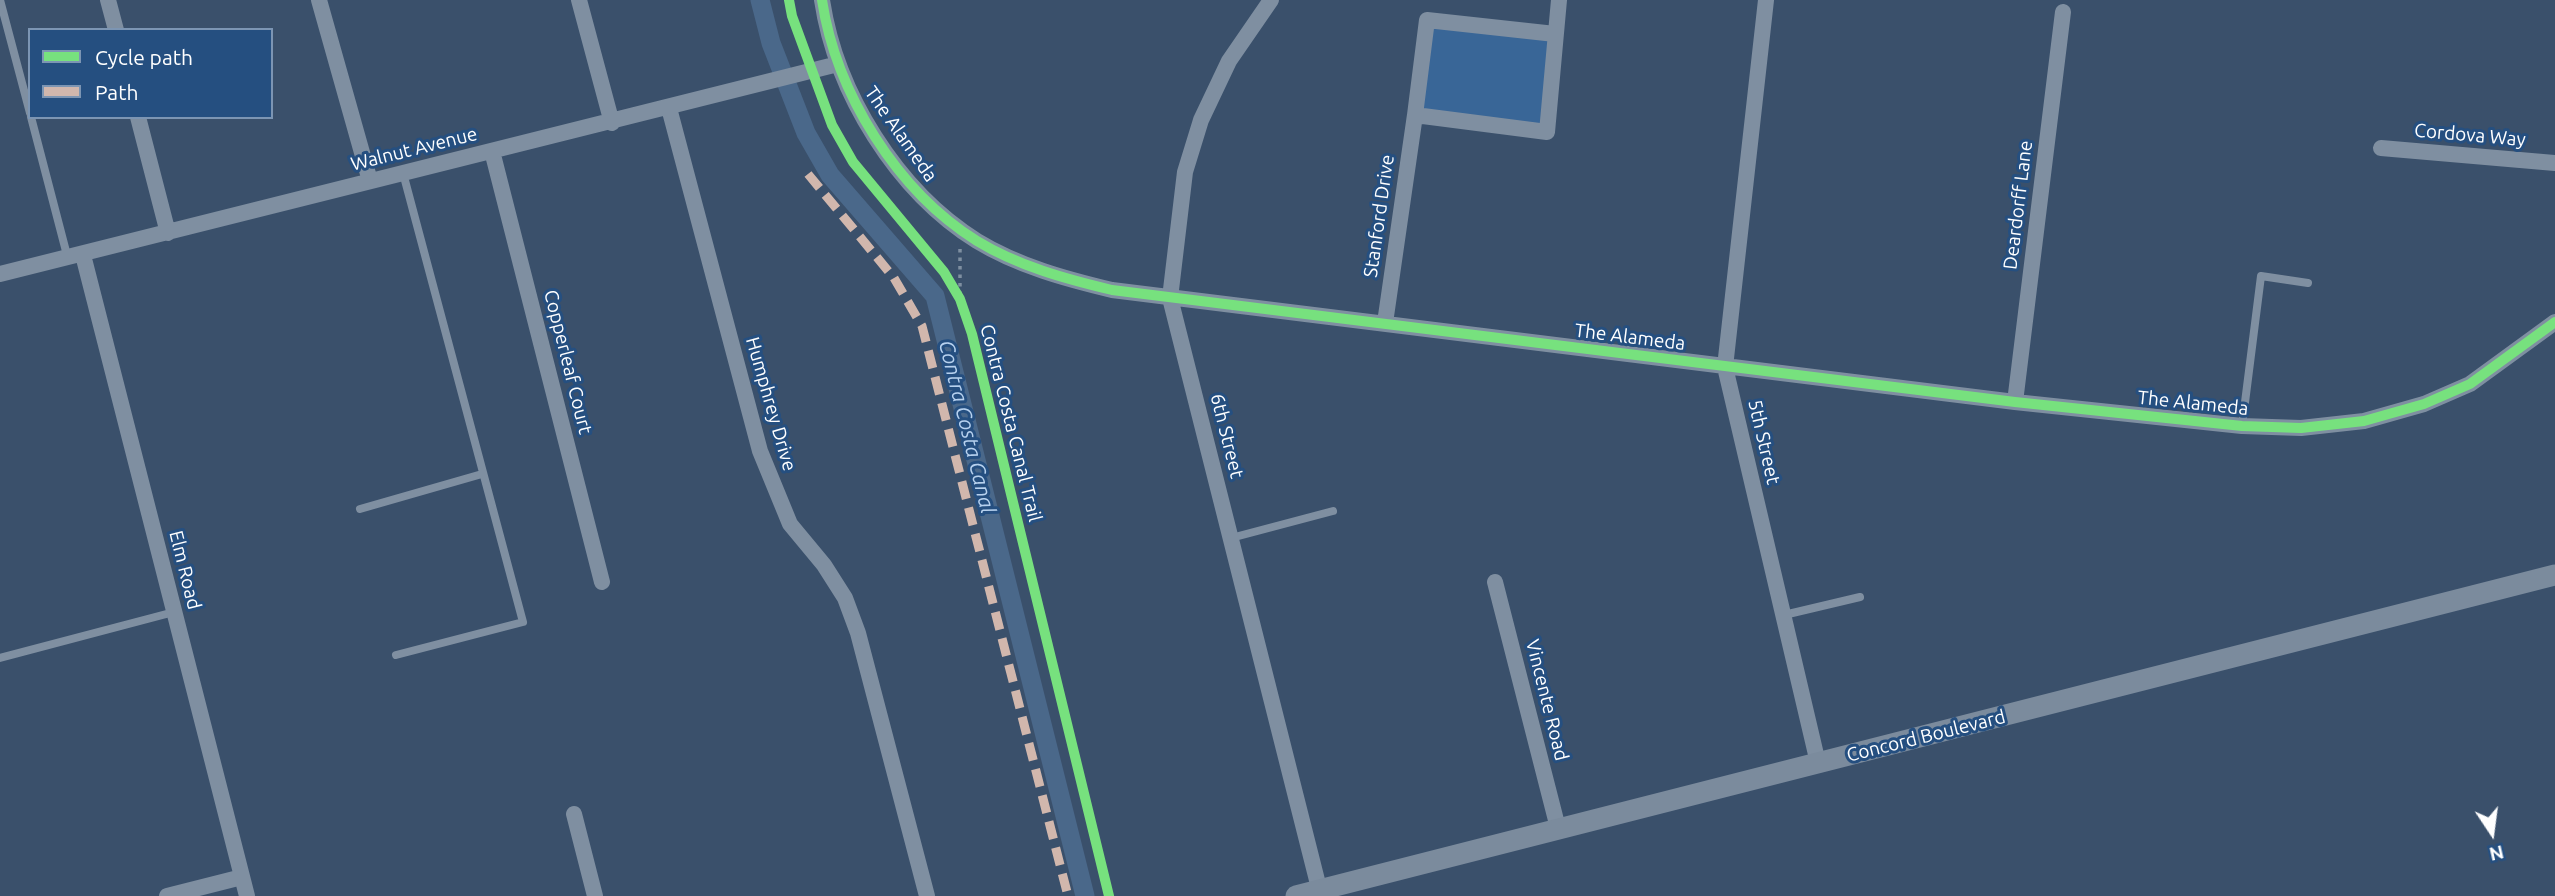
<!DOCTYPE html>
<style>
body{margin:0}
#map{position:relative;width:2555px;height:896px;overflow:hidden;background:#3a506b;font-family:Ubuntu,sans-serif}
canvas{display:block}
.legend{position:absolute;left:28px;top:28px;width:245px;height:91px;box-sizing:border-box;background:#254f80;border:2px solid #7c95b3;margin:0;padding:9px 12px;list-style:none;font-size:21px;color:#fff}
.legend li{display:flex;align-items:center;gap:14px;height:35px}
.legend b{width:35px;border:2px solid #7c95b3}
.north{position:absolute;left:2457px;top:798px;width:70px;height:70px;-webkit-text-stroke:5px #254f80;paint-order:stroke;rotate:167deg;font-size:19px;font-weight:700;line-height:28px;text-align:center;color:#fff}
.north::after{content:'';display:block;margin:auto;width:24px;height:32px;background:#fff;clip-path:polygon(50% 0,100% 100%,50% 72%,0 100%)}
</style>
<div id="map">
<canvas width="2555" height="896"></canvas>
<ul class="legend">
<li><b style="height:9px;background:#77e17e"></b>Cycle path</li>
<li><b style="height:9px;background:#d1b7ad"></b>Path</li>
</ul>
<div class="north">N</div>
</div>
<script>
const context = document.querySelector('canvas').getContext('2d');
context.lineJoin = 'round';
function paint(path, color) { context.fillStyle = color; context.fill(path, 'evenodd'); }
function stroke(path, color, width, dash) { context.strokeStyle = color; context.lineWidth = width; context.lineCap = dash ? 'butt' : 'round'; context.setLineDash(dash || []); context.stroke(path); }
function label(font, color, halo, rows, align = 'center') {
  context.font = font + ' Ubuntu,sans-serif'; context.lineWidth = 6; context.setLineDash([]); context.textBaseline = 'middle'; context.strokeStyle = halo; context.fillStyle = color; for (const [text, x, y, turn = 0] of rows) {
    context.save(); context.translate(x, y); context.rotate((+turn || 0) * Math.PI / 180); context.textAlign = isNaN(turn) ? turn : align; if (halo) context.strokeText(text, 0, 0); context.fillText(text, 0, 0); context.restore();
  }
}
const green = new Path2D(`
 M 1427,20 L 1555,34 L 1547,132 L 1415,115 Z`);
const canal = new Path2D(`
 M 760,0 L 771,43 L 806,133 L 830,175 L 935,296 L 1085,896`);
const path = new Path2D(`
 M 960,249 L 960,299`);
const lane = new Path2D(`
 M 0,0 L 30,113
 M 31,117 L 68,259
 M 2242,426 L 2261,276 L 2308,283
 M 360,509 L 482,474
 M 1231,538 L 1333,511
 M 1784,615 L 1860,597
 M 396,655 L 523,622 L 403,173
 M 0,658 L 174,612`);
const street = new Path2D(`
 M 108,0 L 116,30
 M 319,0 L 370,181
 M 579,0 L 612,123
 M 822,0 C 836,93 897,191 977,241 C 1018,266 1066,279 1112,290 L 2015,402 L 2242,426 L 2301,428 L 2364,421 L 2424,404 L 2470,384 L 2555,322
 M 1271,0 L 1229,61 L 1201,120 L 1185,172 L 1170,298 L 1321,896
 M 1766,0 L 1725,367 L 1818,763
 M 669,108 L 760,451 L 790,524 L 824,565 L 845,598 L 858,633 L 927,896
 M 1415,115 L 1427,20 L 1555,34
 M 138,117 L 168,233
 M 2381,148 L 2555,163
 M 492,151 L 602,582
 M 83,255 L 247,896
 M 0,274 L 838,64
 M 1385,323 L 1415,115 L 1547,132 L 1559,0
 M 2015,402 L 2063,12
 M 1495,582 L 1558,828
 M 574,814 L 595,896
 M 167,896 L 242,877`);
const secondary = new Path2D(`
 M 1296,896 L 2555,575`);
const quiet = new Path2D(`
 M 808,174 L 894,278 L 922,326 L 1068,896`);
const cycleway = new Path2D(`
 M 789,0 L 792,16 L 832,125 L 853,162 L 944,272 L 960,299 L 972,334 L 1109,896
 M 822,0 C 836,93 897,191 977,241 C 1018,266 1066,279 1112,290 L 2015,402 L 2242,426 L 2301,428 L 2364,421 L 2424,404 L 2470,384 L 2555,322`);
const streetNames = [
 ["The Alameda",901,134,55],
 ["Cordova Way",2470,135,5],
 ["Walnut Avenue",414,149,-14],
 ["Deardorff Lane",2018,205,-83],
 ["Stanford Drive",1379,216,-82],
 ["The Alameda",1630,337,7],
 ["Copperleaf Court",568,362,76],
 ["The Alameda",2193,403,6],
 ["Humphrey Drive",771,404,74],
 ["Contra Costa Canal Trail",1011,423,76],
 ["6th Street",1227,436,76],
 ["5th Street",1764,442,77],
 ["Elm Road",185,570,76],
 ["Vincente Road",1547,700,76],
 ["Concord Boulevard",1926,736,-14]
];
const waterNames = [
 ["Contra Costa Canal",967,427,76]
];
paint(green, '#396697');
stroke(canal, '#4a688a', 19);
stroke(path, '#7f8fa1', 3.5, [3.5, 5]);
stroke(lane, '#7f8fa1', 8);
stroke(street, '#7f8fa1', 16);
stroke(secondary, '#7b8b9d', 21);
stroke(quiet, '#d1b7ad', 9, [18, 9]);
stroke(cycleway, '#77e17e', 10);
label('19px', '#fff', '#254f80', streetNames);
label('italic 21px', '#b7d1ee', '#254f80', waterNames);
</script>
